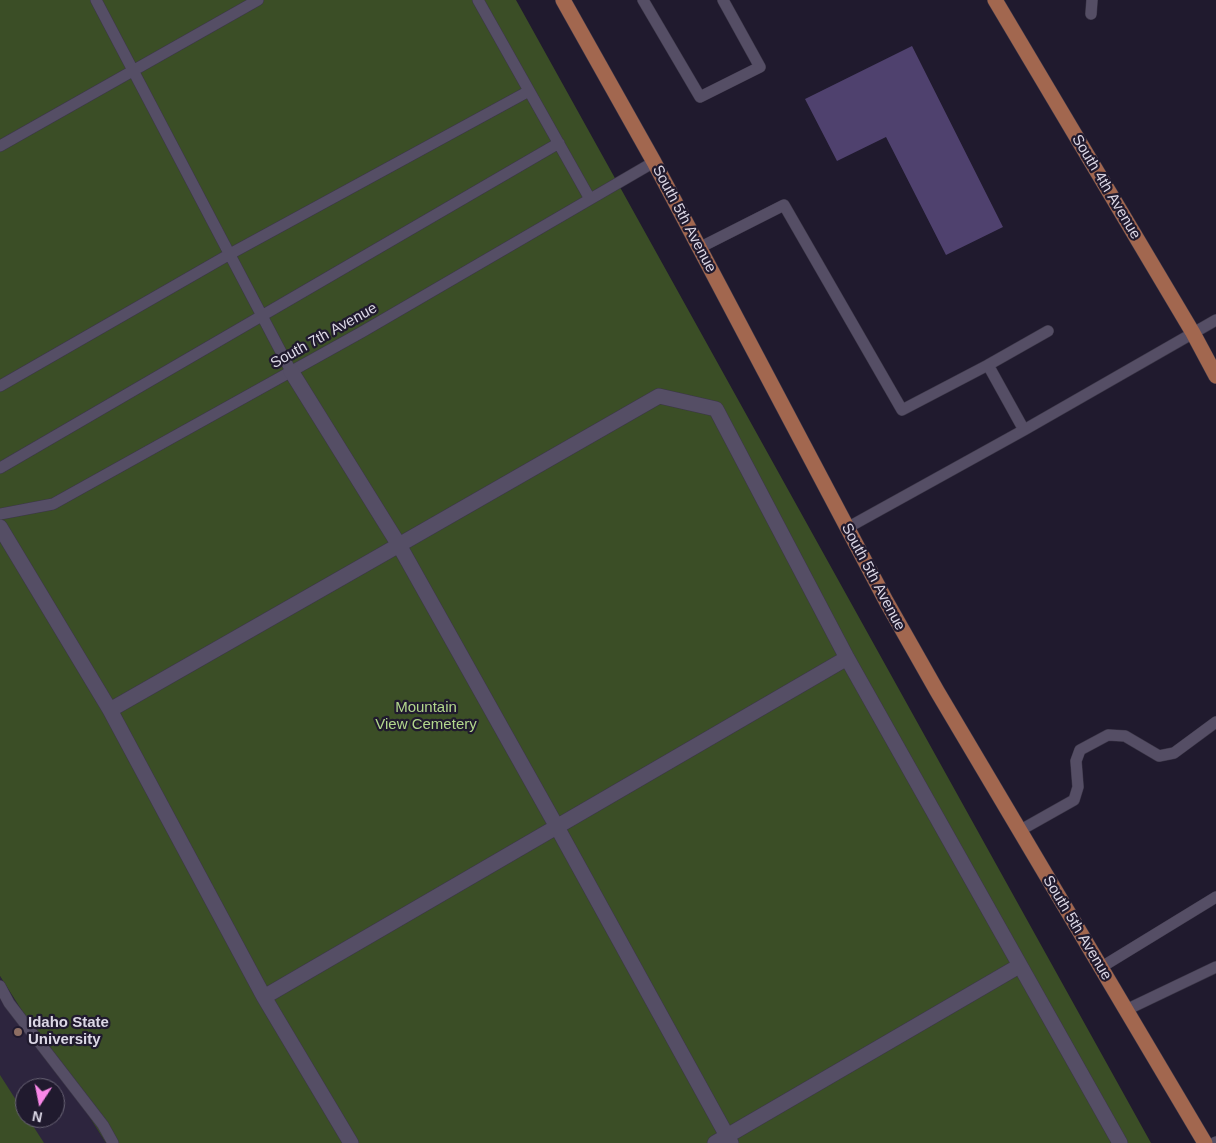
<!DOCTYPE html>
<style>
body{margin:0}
#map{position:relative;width:1216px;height:1143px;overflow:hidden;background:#201a2e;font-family:Arial,sans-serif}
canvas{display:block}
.north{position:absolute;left:15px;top:1078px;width:50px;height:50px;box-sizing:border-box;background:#201a2e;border:1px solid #6b6677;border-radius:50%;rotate:191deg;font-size:14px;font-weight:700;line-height:20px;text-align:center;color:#dbd7e5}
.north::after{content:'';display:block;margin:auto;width:18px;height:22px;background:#f987e8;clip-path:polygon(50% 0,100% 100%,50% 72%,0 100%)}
</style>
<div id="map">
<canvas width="1216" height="1143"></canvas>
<div class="north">N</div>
</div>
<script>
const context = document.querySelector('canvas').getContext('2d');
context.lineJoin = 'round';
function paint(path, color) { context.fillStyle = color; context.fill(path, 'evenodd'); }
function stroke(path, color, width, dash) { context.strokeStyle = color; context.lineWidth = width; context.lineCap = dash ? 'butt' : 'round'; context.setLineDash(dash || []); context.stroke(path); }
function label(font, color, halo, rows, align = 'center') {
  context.font = font + ' Arial,sans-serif'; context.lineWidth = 4.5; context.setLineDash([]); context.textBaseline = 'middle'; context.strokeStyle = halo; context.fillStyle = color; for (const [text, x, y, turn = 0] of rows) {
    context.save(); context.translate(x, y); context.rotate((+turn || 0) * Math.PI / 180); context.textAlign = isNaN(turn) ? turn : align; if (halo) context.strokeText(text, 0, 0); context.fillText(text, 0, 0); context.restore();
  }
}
const built = new Path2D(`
 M 0,976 L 106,1143 L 0,1143 ZM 25,1088 L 55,1088 L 55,1118 L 25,1118 Z`);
const green = new Path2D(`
 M 0,0 L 516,0 L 1151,1143 L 106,1143 L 0,976 Z
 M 0,1075 L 25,1114 L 25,1118 L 28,1118 L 44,1143 L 0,1143 Z`);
const building = new Path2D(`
 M 912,46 L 1003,227 L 946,255 L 886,137 L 837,161 L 805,99 Z`);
const lane = new Path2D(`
 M 96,0 L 291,371
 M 478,0 L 590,199
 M 643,0 L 700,97 L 760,67 L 723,0
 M 1091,14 L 1092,0
 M 0,146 L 258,0
 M 699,248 L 784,205 L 902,410 L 988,365 L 1024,430
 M 988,365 L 1048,331
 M 0,386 L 230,254 L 529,91
 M 0,468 L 559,143
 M 0,514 L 53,504 L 362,332 L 654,162
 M 847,528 L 1024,430 L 1216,320
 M 1019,831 L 1074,800 L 1078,787 L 1076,761 L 1080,750 L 1108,735 L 1125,736 L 1159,756 L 1174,753 L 1216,722
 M 1100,968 L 1216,897
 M 0,986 L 9,1003 L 103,1125 L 113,1143
 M 1126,1010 L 1216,967
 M 1214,1143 L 1216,1142`);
const street = new Path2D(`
 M 0,527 L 110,710 L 264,997 L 351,1143
 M 110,710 L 399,545 L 291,371
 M 264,997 L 847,658
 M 715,1143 L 1019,966
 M 731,1143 L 557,827 L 399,545 L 659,396 L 716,409 L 847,658 L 1120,1143`);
const primary = new Path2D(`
 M 563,0 L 654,162 L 886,601 L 937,691 L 1205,1143
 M 995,0 L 1193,333 L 1216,376`);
const markers = [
 [18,1032,5,"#8d6e63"]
];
const streetNames = [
 ["South 4th Avenue",1106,187,59],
 ["South 5th Avenue",684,219,62],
 ["South 7th Avenue",324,336,-29],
 ["South 5th Avenue",873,577,62],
 ["South 5th Avenue",1077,928,59]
];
const parkNames = [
 ["Mountain",426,708],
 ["View Cemetery",426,725]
];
const poiNames = [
 ["Idaho State",28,1023],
 ["University",28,1040]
];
paint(built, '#2d253e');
paint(green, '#3b4e26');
paint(building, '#4f416e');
stroke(lane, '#3c3748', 12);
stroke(street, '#3c3748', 16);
stroke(primary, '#3c3748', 16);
stroke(lane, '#554e65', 11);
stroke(street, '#554e65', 15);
stroke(primary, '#a2674f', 15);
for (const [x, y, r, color] of markers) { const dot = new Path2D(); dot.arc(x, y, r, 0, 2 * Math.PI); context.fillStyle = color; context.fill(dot); stroke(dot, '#201a2e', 2); }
label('15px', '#dbd7e5', '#201a2e', streetNames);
label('15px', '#b2d78c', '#201a2e', parkNames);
label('bold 15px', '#dbd7e5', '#201a2e', poiNames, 'left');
</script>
